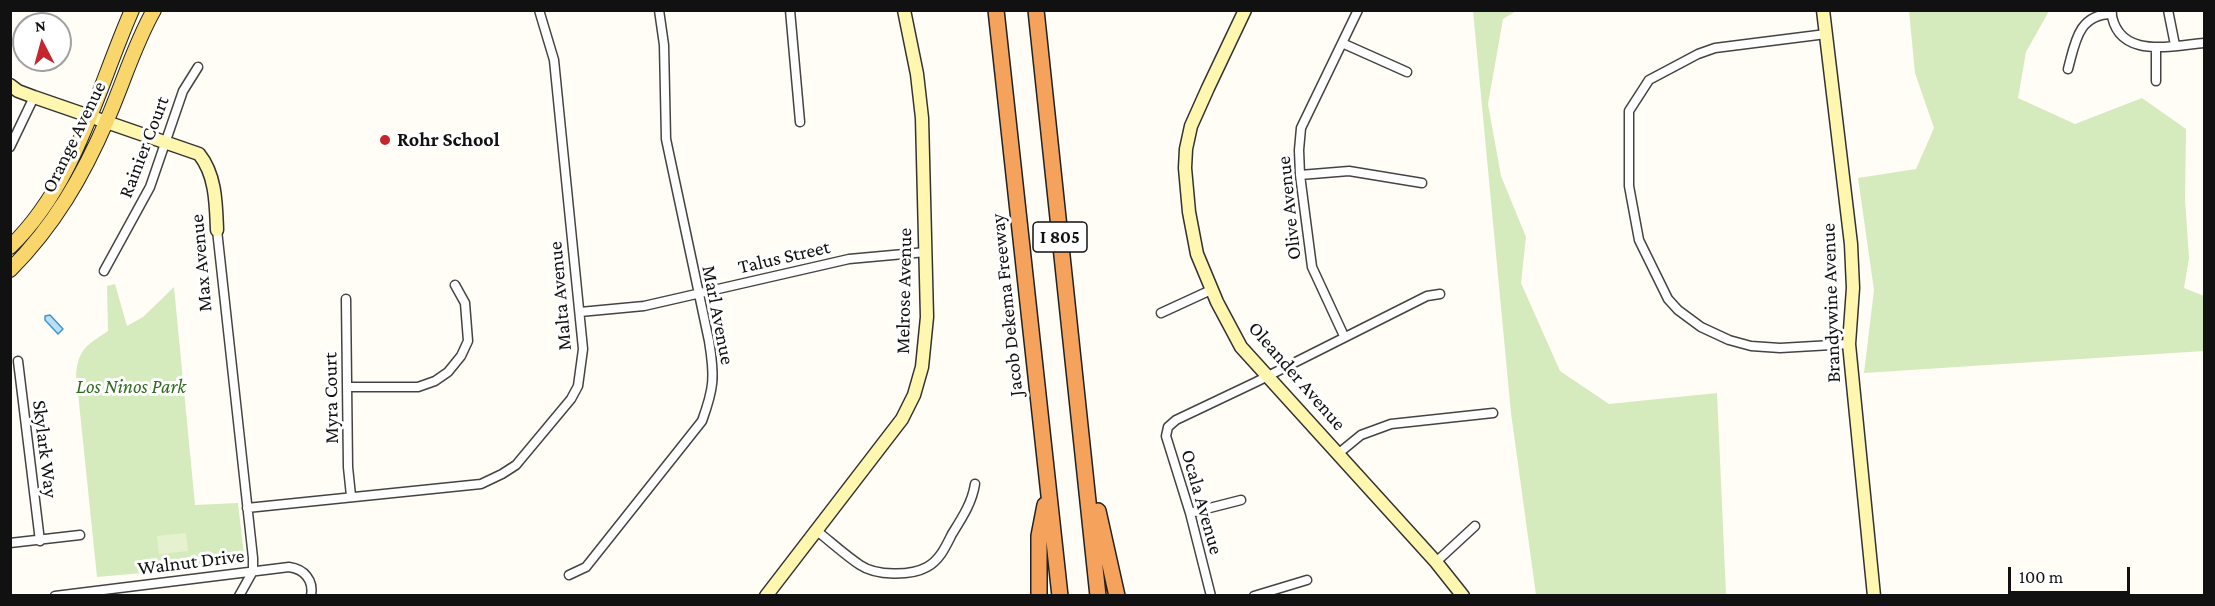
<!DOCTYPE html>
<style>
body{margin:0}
#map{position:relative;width:2215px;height:606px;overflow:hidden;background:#fffdf5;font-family:"Crimson Pro",serif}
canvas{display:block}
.frame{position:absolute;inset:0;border:12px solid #111;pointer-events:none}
.north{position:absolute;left:12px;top:12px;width:60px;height:60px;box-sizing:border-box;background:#fff;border:2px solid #a0a0a0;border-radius:50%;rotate:354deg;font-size:16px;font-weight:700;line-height:24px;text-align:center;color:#111}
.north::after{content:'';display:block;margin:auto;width:21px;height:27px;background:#c4262e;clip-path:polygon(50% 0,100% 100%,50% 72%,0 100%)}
.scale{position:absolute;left:2008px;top:567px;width:122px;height:27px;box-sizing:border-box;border:3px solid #111;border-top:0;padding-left:8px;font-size:18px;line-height:21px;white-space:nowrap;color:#111;-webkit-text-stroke:4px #fff;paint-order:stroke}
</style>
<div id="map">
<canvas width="2215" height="606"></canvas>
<div class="frame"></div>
<div class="north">N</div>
<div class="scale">100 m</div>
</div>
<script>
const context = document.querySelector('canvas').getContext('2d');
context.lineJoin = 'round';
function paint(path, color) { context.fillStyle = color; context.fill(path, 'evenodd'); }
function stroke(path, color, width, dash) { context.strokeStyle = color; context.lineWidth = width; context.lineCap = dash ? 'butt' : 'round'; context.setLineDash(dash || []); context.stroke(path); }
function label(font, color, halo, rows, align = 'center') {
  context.font = font + ' "Crimson Pro",serif'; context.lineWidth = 6; context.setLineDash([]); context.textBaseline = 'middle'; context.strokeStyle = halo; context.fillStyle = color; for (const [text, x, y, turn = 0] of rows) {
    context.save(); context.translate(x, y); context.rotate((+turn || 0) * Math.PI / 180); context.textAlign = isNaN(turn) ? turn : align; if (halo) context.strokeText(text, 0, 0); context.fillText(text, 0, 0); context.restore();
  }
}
const green = new Path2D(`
 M 1473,11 L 1516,11 L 1503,19 L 1488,104 L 1501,176 L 1526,237 L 1521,283 L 1560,371 L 1609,404 L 1717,393 L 1726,595 L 1536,595 L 1511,413 Z
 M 1909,11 L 2049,11 L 2026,52 L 2018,98 L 2075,124 L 2142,98 L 2186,129 L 2185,199 L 2189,258 L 2184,288 L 2204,296 L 2204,351 L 1864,373 L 1874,290 L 1858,178 L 1916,169 L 1934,128 L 1915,73 Z
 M 115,284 L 127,326 L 143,317 L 174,287 L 195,505 L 238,503 L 245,564 L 97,577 L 76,374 C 79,348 87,345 108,331 L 107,286 Z`);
const pitch = new Path2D(`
 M 186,533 L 188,551 L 159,554 L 157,536 Z`);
const water = new Path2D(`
 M 50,315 L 63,329 L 58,334 L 45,320 L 45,316 Z`);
const street = new Path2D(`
 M 790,10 L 800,122
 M 2111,10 C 2116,60 2170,46 2204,43
 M 2168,10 L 2175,45
 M 1826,34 L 1715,48 L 1698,54 L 1649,80 L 1629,111 L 1629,186 L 1639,240 L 1668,299 L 1678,310 L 1701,327 L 1729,340 L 1751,346 L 1780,348 L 1849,344
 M 1342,43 L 1407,72
 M 2156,47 L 2156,81
 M 2068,69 C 2075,43 2078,14 2112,14
 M 10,147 L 34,97
 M 1300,175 L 1349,171 L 1422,183
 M 217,230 L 253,558 L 253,571 L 239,596
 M 104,271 L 150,187 L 183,91 L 198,67
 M 346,299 L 348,467 L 351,496
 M 580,312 L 644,306 L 849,259 L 926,252
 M 1161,313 L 1211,290
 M 1344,336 L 1312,267 L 1300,175 L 1299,150 L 1301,128 L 1358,10
 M 18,361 L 40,541
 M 347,387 L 418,387 L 435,381 L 448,372 L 461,356 L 468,341 L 465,303 L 455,285
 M 1339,453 L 1361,435 L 1391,424 L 1493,413
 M 247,508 L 481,484 L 502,474 L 516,465 L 571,399 L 578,386 L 583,349 L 554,60 L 539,10
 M 1190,513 L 1241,500
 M 817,531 C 831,542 845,555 860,565 C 876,576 911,576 927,567 C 940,560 946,546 952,534 C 962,518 972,503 975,484
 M 10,543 L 80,535
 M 1436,562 L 1475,526
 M 569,575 L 586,567 L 702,421 C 714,388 715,377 709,341 L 666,139 L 664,45 L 659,10
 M 55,596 L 289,567 C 304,569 314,580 311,596
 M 1211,596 L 1190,513 L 1166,436 L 1168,427 L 1176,420 L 1256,382 L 1427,296 L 1440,294
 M 1254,596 L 1307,580`);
const secondary = new Path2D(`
 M 1245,10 L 1208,88 L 1191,126 L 1186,149 L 1185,168 L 1189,212 L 1197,254 L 1217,302 L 1241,347 L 1436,562 L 1463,596
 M 1823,10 L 1851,244 L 1853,288 L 1849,344 L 1874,596
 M 10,85 L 18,91 L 34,97 L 199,154 C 216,175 216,204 217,230
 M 766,596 L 902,419 L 914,395 L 922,367 L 927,317 L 922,118 L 917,74 L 904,10`);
const primary = new Path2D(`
 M 10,247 C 76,183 96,92 132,10
 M 10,270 C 54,226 83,176 107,120 C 123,84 134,45 154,10`);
const highway = new Path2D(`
 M 996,10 L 1060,596
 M 1036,10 L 1098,596
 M 1098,511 L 1117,596
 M 1039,596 L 1039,536 L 1045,505`);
const markers = [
 [385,140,6,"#c4262e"]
];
const shields = [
 [1060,237,54]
];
const shieldNames = [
 ["I 805",1060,237]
];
const streetNames = [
 ["Orange Avenue",74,137,-64],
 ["Rainier Court",144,147,-69],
 ["Olive Avenue",1289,208,-96],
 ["Talus Street",784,257,-13],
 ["Max Avenue",201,263,-95],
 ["Melrose Avenue",904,291,-89],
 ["Malta Avenue",560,296,-95],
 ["Brandywine Avenue",1831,303,-92],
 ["Jacob Dekema Freeway",1007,305,-96],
 ["Marl Avenue",718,315,79],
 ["Oleander Avenue",1297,376,49],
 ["Myra Court",331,398,-91],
 ["Skylark Way",45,449,83],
 ["Ocala Avenue",1202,502,74],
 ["Walnut Drive",191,562,-7]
];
const poiNames = [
 ["Rohr School",397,140]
];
const parkNames = [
 ["Los Ninos Park",131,387]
];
paint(green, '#d5ebbd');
paint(pitch, '#e6f2cf');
paint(water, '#b9e0f7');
stroke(water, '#3f96cf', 1.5);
stroke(street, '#444', 11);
stroke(secondary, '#333', 15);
stroke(primary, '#222', 16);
stroke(highway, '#222', 18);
stroke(street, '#fff', 8);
stroke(secondary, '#fff6b0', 12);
stroke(primary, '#f9d66b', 14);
stroke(highway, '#f5a25d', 15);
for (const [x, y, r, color] of markers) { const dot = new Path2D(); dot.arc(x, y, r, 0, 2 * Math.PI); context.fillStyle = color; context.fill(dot); stroke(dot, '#fff', 2); }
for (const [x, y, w] of shields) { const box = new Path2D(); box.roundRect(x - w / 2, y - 15, w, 30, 4.5); context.fillStyle = '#fff'; context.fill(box); stroke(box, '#111', 1.5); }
label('bold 18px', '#111', null, shieldNames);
label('20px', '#111', '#fff', streetNames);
label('bold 20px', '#111', '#fff', poiNames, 'left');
label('italic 20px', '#2f6b1f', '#fff', parkNames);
</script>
